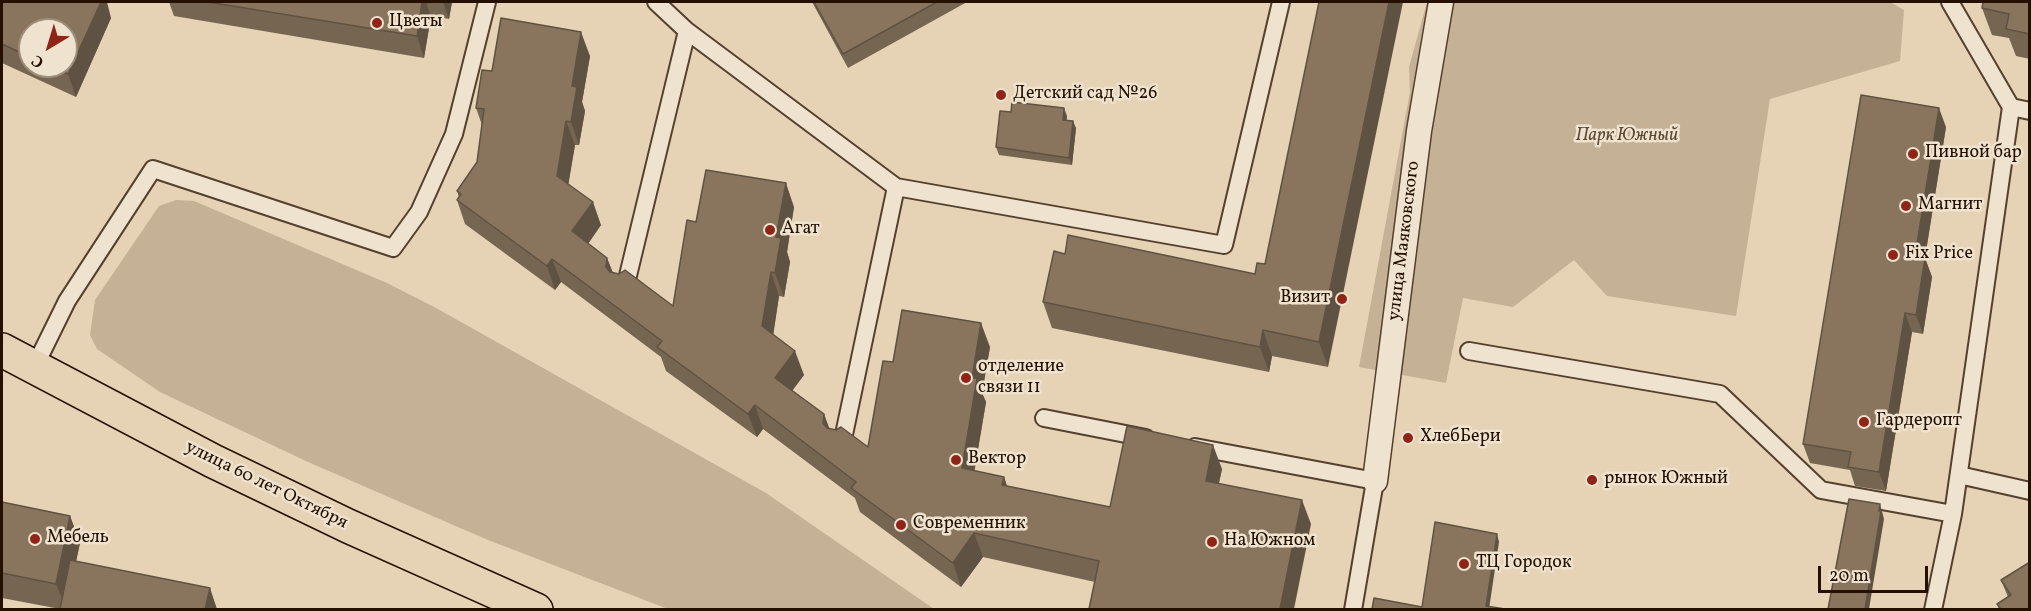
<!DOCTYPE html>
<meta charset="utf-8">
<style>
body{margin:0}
#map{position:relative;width:2031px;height:611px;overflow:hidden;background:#e6d2b5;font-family:Vollkorn,serif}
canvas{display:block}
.frame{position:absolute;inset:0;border:3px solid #251000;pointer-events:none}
.north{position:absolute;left:18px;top:18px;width:60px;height:60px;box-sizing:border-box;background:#efe2cf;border:2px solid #9e8e7c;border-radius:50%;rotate:218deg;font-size:16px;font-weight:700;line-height:24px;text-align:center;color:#251000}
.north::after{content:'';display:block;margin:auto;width:21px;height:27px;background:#8f2418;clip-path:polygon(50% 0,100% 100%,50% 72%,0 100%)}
.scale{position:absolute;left:1818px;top:566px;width:110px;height:27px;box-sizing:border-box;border:3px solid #251000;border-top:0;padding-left:8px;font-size:18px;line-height:21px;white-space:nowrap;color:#251000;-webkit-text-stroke:4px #efe2cf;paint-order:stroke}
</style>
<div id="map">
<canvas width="2031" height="611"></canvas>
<div class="frame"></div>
<div class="north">С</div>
<div class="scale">20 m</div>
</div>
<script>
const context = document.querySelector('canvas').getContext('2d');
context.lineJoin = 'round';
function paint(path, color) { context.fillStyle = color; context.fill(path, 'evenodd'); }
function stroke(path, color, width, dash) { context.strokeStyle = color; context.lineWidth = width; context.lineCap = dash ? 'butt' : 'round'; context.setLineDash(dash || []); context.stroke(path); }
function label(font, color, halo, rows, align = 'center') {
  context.font = font + ' Vollkorn,serif'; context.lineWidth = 5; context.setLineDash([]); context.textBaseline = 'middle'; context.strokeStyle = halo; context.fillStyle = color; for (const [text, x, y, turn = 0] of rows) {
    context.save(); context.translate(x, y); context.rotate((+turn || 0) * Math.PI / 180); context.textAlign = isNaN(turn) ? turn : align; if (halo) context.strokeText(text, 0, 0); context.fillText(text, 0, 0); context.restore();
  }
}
const green = new Path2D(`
 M 1427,2 L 1890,2 L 1904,10 L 1900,61 L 1770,99 L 1736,316 L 1607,296 L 1574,260 L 1513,307 L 1463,298 L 1446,383 L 1359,367 L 1410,92 L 1409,67 Z
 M 176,200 L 194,201 L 387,283 L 436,308 L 766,493 L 934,609 L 668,609 L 488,540 L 308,462 L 160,392 L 97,349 L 90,335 L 95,300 L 159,206 Z`);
const service = new Path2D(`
 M 656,2 L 687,31 L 896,187 L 1224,245 L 1281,2
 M 2011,107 L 2030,111
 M 625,288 L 687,31
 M 1469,351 L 1720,394 L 1821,490 L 1953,514
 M 34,368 L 67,301 L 153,169 L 393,248 L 419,212 L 454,134 L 487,2
 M 1044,418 L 1146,438
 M 842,444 L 896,187
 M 1195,447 L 1375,481 L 1353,610
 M 1959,475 L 2030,491
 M 1933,610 L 1953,514 L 2011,107 L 1950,2`);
const pedestrian = new Path2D(`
 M 1375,481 L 1419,131 L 1441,2`);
const primary = new Path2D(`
 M 2,350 L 213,461 L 348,526 L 536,610`);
const wall = new Path2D(`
 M 2,2 L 111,18 L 76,97 L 2,63 ZM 30,30 L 66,66 L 30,66 Z
 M 169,2 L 452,2 L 449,19 L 431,16 L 424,58 L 174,16 Z
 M 812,2 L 967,2 L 848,68 Z
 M 1319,2 L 1328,367 L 1272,356 L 1269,372 L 1052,328 L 1043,302 L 1065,254 L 1255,274 L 1265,264 Z
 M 2030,2 L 2030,59 L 2016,56 L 2009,38 L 1992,35 L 1982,8 Z
 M 590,56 L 582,102 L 585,111 L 579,145 L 575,145 L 568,184 L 601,225 L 588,244 L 607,258 L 613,273 L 673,306 L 696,222 L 794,207 L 787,252 L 790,262 L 784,297 L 779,296 L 773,335 L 804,375 L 792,390 L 824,414 L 829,429 L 868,447 L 893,362 L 990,347 L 982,393 L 986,402 L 974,471 L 1004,477 L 1007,486 L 1110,507 L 1222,469 L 1219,483 L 1311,524 L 1095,582 L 983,557 L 961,587 L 860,512 L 855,498 L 763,429 L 757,437 L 666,371 L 661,357 L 561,282 L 555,290 L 465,224 L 457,200 L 459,197 L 457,191 L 477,162 L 482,125 L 476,108 L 492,71 Z
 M 1067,116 L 1066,120 L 1076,128 L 1072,165 L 999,155 L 996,147 Z
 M 1946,127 L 1925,258 L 1932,277 L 1923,334 L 1912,332 L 1886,491 L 1855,486 L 1850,470 L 1810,463 L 1803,444 Z
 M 2,502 L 70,516 L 80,543 L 76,561 L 60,609 L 2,598 Z
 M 2001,580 L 2030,609 L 1999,609 L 1997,604 L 2008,597 Z`);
const shadedWall = new Path2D(`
 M 101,2 L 107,2 L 111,18 L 76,97 L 68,74 Z
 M 422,2 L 426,2 L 431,16 L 424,58 L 417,36 Z
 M 443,2 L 452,2 L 449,19 Z
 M 1389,2 L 1403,2 L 1328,367 L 1319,342 Z
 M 581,32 L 590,56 L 582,102 L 585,111 L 579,145 L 571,122 L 572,86 Z
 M 1064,108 L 1067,116 L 1066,127 L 1063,120 Z
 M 1939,108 L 1946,127 L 1922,275 L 1915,256 Z
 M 566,121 L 575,145 L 566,199 L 557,176 Z
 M 1073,121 L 1076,128 L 1072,165 L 1069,158 Z
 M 786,183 L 794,207 L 787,252 L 790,262 L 784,297 L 775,273 L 776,237 Z
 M 593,202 L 601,225 L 580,255 L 572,231 Z
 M 607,258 L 616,281 L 606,267 Z
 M 1925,258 L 1932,277 L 1923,334 L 1916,315 Z
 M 552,259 L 561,282 L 555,290 L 547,266 Z
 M 771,272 L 779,296 L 771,350 L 762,326 Z
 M 1905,313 L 1912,332 L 1886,491 L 1879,472 Z
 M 981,323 L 990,347 L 982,393 L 986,402 L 971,492 L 962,468 L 972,378 Z
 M 1263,330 L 1272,356 L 1269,372 L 1260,347 Z
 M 795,351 L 804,375 L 784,402 L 775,378 Z
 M 755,405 L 763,429 L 757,437 L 748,414 Z
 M 824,414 L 833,438 L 823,423 Z
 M 1213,445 L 1222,469 L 1214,504 L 1206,481 Z
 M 1004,477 L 1012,501 L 1002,485 Z
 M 1302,500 L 1311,524 L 1294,609 L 1280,609 Z
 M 1880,504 L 1884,519 L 1869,609 L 1865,609 Z
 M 70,516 L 80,543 L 66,609 L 56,584 Z
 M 974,533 L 983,557 L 961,587 L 953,563 Z
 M 1497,534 L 1499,542 L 1489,609 L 1486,606 Z
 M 210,588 L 217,609 L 205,609 Z`);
const building = new Path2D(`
 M 2,2 L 101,2 L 68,74 L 50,66 L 66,66 L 66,30 L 30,30 L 30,57 L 2,44 Z
 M 208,2 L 422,2 L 417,36 Z
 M 814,2 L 937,2 L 843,54 Z
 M 1319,2 L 1389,2 L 1319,342 L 1263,330 L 1260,347 L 1043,302 L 1054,251 L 1065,254 L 1068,235 L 1255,274 L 1257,263 L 1265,264 Z
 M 1983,2 L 2030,2 L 2030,34 L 2006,29 L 2009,14 L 1982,8 Z
 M 501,18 L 581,32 L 572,86 L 577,87 L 571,122 L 566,121 L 557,176 L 593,202 L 572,231 L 607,258 L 606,267 L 610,272 L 619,274 L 625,270 L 673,306 L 687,220 L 696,222 L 706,170 L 786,183 L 776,237 L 781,238 L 775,273 L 771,272 L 762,326 L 795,351 L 775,378 L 824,414 L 823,423 L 827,428 L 836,430 L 841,427 L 868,447 L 883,361 L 893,362 L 902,310 L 981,323 L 972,378 L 977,378 L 962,468 L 1004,477 L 1002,485 L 1110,507 L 1127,426 L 1213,445 L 1206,481 L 1302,500 L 1280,609 L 1089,609 L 1099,561 L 974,533 L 953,563 L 851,488 L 856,482 L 755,405 L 748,414 L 657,347 L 662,341 L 552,259 L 547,266 L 457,200 L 461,194 L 457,191 L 477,162 L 484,109 L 476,108 L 482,70 L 492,71 Z
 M 1861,95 L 1939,108 L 1915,256 L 1925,258 L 1916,315 L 1905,313 L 1879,472 L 1848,467 L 1851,452 L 1803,444 Z
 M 1012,102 L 1064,108 L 1063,120 L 1073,121 L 1069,158 L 996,147 L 1000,111 L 1011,112 Z
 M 1849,499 L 1880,504 L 1879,511 L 1881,511 L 1865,609 L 1828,609 Z
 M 2,502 L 70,516 L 56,584 L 2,573 Z
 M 1435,522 L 1497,534 L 1486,606 L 1505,609 L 1372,609 L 1374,598 L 1422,607 Z
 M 70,560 L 210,588 L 205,609 L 60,609 Z
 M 2030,562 L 2030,609 L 2001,609 L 1997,604 L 2011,595 L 2001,580 Z`);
const markers = [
 [377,23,6,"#8f2418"],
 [1001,95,6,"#8f2418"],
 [1913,154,6,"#8f2418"],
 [1906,206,6,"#8f2418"],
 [770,230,6,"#8f2418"],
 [1893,255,6,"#8f2418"],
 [1342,299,6,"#8f2418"],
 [966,378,6,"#8f2418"],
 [1864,422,6,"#8f2418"],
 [1408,438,6,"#8f2418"],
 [956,460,6,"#8f2418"],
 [1592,480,6,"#8f2418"],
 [901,525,6,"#8f2418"],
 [35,539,6,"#8f2418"],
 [1212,542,6,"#8f2418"],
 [1464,564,6,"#8f2418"]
];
const poiNames = [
 ["Цветы",389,23],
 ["Детский сад №26",1013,95],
 ["Пивной бар",1925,154],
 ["Магнит",1918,206],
 ["Агат",782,230],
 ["Fix Price",1905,255],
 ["Визит",1330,299,"right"],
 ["отделение",978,368],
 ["связи 11",978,389],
 ["Гардеропт",1876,422],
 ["ХлебБери",1420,438],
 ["Вектор",968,460],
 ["рынок Южный",1604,480],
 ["Современник",913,525],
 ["Мебель",47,539],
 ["На Южном",1224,542],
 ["ТЦ Городок",1476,564]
];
const parkNames = [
 ["Парк Южный",1627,137]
];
const streetNames = [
 ["улица Маяковского",1405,241,-83],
 ["улица 60 лет Октября",266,486,26]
];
paint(green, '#c5b196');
stroke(service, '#55402d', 20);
stroke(pedestrian, '#55402d', 27);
stroke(primary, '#251000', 36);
stroke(service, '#efe2cf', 16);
stroke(pedestrian, '#efe2cf', 24);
stroke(primary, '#e6d2b5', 33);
paint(wall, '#766551');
paint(shadedWall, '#605242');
paint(building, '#89755e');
stroke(building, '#605242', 1.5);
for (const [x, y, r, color] of markers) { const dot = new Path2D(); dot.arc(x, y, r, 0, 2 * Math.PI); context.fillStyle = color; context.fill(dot); stroke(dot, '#efe2cf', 2); }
label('18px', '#251000', '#efe2cf', poiNames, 'left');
label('italic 18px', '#5d4834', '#efe2cf', parkNames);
label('18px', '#251000', '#efe2cf', streetNames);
</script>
